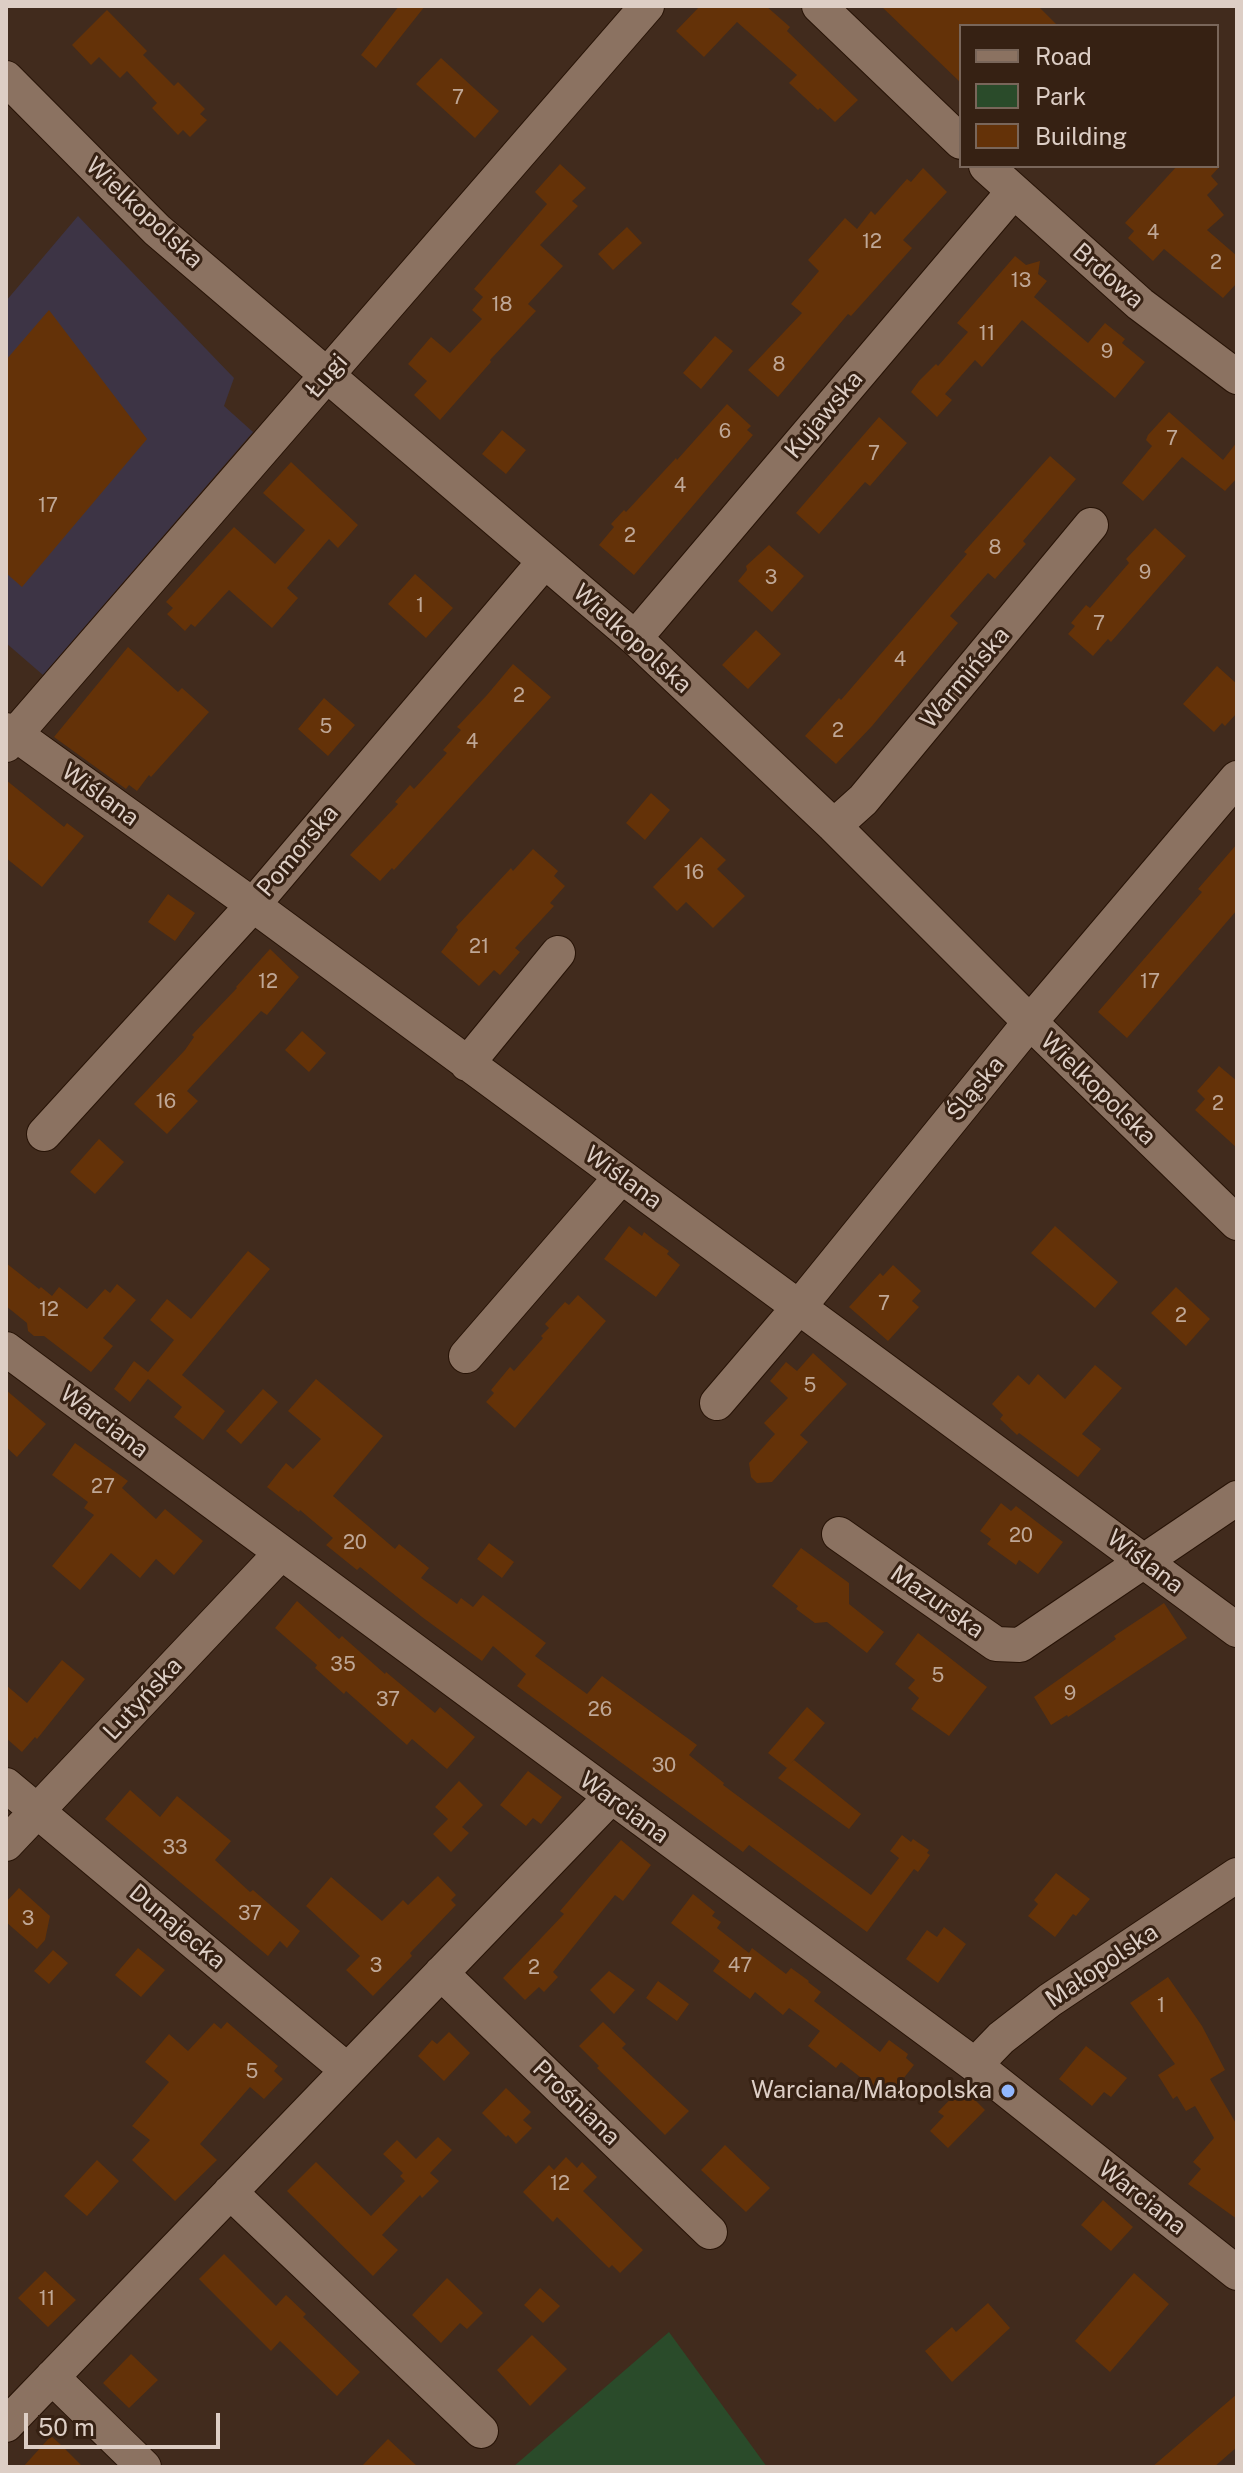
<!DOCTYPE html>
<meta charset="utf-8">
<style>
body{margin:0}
#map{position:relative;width:1243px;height:2473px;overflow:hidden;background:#412b1d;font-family:"Public Sans",sans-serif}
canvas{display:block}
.frame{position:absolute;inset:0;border:8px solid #ddcec5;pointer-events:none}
.legend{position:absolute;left:959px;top:24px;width:260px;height:144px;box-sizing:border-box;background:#362113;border:2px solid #79665a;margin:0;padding:10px 14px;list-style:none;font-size:24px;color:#ddcec5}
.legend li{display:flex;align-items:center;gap:16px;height:40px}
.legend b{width:40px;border:2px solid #79665a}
.scale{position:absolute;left:24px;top:2413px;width:196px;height:36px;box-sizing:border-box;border:4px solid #ddcec5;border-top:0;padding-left:10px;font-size:24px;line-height:28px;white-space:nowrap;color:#ddcec5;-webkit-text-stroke:6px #362113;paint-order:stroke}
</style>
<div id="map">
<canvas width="1243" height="2473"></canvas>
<div class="frame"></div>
<ul class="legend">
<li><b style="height:10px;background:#8b7261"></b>Road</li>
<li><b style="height:22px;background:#2a4b2a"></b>Park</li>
<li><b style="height:22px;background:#643208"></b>Building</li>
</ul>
<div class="scale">50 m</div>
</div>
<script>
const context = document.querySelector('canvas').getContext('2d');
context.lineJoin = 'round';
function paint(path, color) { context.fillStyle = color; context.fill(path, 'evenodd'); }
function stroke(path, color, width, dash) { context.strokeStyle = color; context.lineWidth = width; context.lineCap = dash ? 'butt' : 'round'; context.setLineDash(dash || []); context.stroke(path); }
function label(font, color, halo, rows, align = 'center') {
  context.font = font + ' "Public Sans",sans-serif'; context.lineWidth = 6; context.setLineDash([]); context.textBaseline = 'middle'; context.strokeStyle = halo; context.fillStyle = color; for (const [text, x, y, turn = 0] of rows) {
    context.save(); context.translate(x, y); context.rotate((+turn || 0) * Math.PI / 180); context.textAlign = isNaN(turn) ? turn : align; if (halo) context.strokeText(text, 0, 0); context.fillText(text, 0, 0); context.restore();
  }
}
const industrial = new Path2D(`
 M 78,216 L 234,378 L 224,406 L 253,432 L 43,675 L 6,643 L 6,301 Z`);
const green = new Path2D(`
 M 669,2332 L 767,2467 L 513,2467 Z`);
const building = new Path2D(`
 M 399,6 L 425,6 L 376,68 L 361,55 Z
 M 700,6 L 766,6 L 790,27 L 787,31 L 858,100 L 835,122 L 820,108 L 818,110 L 789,83 L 797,75 L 737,22 L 704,57 L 676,31 Z
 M 881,6 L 1038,6 L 1058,26 L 961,26 L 961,83 Z
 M 107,10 L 147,51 L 143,55 L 174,86 L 178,82 L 205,109 L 200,114 L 207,120 L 190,137 L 183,130 L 178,135 L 152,108 L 157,103 L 127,71 L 120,78 L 99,57 L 91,65 L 72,45 Z
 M 441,58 L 499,111 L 475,138 L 416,84 Z
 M 560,164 L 586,188 L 572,201 L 578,206 L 540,245 L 563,266 L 528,304 L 536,311 L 490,360 L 491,362 L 440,420 L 414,395 L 427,381 L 408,364 L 431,337 L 450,353 L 482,319 L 472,310 L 483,297 L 474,289 L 547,204 L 535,192 Z
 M 1177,166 L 1220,166 L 1211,176 L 1218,184 L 1207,195 L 1224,215 L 1207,230 L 1237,256 L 1237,283 L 1223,298 L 1164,249 L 1153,261 L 1128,238 L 1134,231 L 1125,223 Z
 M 923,168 L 947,192 L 903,240 L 912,248 L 851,316 L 848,314 L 778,397 L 748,370 L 802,313 L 791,304 L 819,271 L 808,260 L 845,218 L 857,229 L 871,211 L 875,215 L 907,179 L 911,182 Z
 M 627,227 L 642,243 L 613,270 L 598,254 Z
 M 1015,256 L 1026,265 L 1040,261 L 1038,274 L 1047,281 L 1034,297 L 1088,343 L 1105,323 L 1125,339 L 1122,343 L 1145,362 L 1115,398 L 1022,320 L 982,367 L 975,360 L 945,394 L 952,400 L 937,417 L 911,392 L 919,381 L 936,364 L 938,366 L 968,332 L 957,323 Z
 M 49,310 L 147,439 L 22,587 L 6,573 L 6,360 Z
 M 715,336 L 733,351 L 701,389 L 683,373 Z
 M 727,404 L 751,426 L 747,430 L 753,435 L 634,575 L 599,545 L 614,527 L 611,524 L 624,510 L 626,512 L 676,458 L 677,460 Z
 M 1169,412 L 1223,460 L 1237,442 L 1237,478 L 1225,491 L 1182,457 L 1143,501 L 1122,483 L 1152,446 L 1146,440 L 1148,435 Z
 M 879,417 L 907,443 L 870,486 L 865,482 L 819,534 L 796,513 Z
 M 502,430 L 526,450 L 506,474 L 482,454 Z
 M 1050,456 L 1076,479 L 1023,541 L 1026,544 L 995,579 L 988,573 L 950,616 L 958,623 L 872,726 L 836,764 L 805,736 L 839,698 L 841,700 L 967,554 L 964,552 Z
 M 291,462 L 358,525 L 338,548 L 329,539 L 287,588 L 298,598 L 272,628 L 229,590 L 195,627 L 191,624 L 185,631 L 167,614 L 173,608 L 166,602 L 234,527 L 275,564 L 305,530 L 263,493 Z
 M 1155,528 L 1186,556 L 1111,642 L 1108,639 L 1093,656 L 1068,634 L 1075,626 L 1071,623 L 1086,605 L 1090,608 L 1122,571 L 1129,563 L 1126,559 Z
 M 769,545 L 804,576 L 772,612 L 738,581 L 747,570 L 746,566 Z
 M 415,574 L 453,608 L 426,638 L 388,604 Z
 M 756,630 L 781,654 L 748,689 L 722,665 Z
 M 128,647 L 178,692 L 182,688 L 209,712 L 151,777 L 149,775 L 137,791 L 129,785 L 126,789 L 54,737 Z
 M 513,664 L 551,697 L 394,870 L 392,868 L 380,881 L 350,855 L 398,804 L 395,802 L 410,785 L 414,789 L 447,753 L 443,750 L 461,730 L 457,727 L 487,695 Z
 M 1217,666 L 1237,684 L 1237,713 L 1225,726 L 1222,723 L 1214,732 L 1183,704 Z
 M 324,698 L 355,725 L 328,756 L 298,729 Z
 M 6,780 L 64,827 L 67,823 L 84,836 L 42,887 L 6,858 Z
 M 651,793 L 670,810 L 645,840 L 626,823 Z
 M 701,837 L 726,860 L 717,869 L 745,896 L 713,928 L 686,902 L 677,911 L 653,887 Z
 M 1237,844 L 1237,910 L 1127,1038 L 1098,1012 L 1202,892 L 1198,889 Z
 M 533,849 L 558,871 L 554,876 L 565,886 L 550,903 L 554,906 L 515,948 L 520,952 L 500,975 L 494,970 L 479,986 L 441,952 L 458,930 L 456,927 L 511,868 L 513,871 Z
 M 168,894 L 195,913 L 175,941 L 148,922 Z
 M 270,949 L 299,977 L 267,1015 L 261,1011 L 187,1091 L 198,1101 L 167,1134 L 134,1104 L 185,1050 L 194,1037 L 192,1035 L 237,988 L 236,987 Z
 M 302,1031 L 326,1053 L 309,1072 L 285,1050 Z
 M 1219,1066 L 1237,1081 L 1237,1148 L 1195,1110 L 1205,1099 L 1197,1091 Z
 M 99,1139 L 124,1162 L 95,1194 L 70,1172 Z
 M 629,1226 L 642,1236 L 644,1232 L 656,1242 L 669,1251 L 667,1254 L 680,1265 L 656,1297 L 604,1259 Z
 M 1055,1226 L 1118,1282 L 1095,1308 L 1031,1253 Z
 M 248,1251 L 270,1269 L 182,1375 L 225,1411 L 203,1440 L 174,1417 L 182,1407 L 148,1379 L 130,1402 L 114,1389 L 134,1361 L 148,1372 L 174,1340 L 150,1320 L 167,1299 L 191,1319 Z
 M 6,1263 L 39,1289 L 41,1287 L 52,1296 L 59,1287 L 87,1309 L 105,1289 L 110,1293 L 117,1284 L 136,1300 L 103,1338 L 113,1346 L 91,1372 L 44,1336 L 34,1336 L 28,1331 L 27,1323 L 6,1306 Z
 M 893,1265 L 921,1291 L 912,1301 L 919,1307 L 888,1341 L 849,1307 L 880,1273 L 883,1276 Z
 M 1176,1287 L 1210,1319 L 1186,1346 L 1151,1313 Z
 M 578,1295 L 606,1321 L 515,1428 L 486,1402 L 494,1393 L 491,1390 L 510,1367 L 514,1371 L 543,1338 L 541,1336 L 549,1328 L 545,1324 L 565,1302 L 569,1305 Z
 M 813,1353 L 847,1384 L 800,1435 L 808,1442 L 772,1482 L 757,1483 L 751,1477 L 749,1463 L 775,1434 L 764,1423 L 788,1398 L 770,1381 L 786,1362 L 797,1371 Z
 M 1095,1365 L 1122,1388 L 1082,1434 L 1101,1449 L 1078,1477 L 1019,1433 L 1017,1435 L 1000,1419 L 1003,1415 L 992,1404 L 1018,1375 L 1029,1385 L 1038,1374 L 1065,1399 Z
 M 316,1379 L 383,1436 L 333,1496 L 395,1549 L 399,1544 L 429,1568 L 421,1578 L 457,1604 L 461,1598 L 473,1607 L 483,1595 L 546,1643 L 535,1656 L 587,1694 L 602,1676 L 697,1745 L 689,1755 L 724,1783 L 723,1785 L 871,1895 L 899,1858 L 890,1851 L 902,1835 L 911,1842 L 913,1839 L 929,1850 L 927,1853 L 930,1855 L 918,1872 L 914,1869 L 867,1932 L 749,1845 L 743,1852 L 517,1686 L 526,1674 L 493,1646 L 482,1661 L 422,1617 L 360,1567 L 357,1570 L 326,1545 L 333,1538 L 300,1510 L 299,1512 L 267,1487 L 286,1463 L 293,1469 L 321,1439 L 288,1411 Z
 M 263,1389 L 278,1402 L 241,1444 L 226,1431 Z
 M 6,1390 L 46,1424 L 17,1457 L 6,1447 Z
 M 75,1443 L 128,1481 L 122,1488 L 156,1519 L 165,1509 L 203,1541 L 174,1575 L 156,1559 L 140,1578 L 111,1553 L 80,1590 L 52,1566 L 94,1515 L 84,1508 L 88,1502 L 52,1475 Z
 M 1001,1503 L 1011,1511 L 1016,1506 L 1063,1542 L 1038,1574 L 1019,1560 L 1016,1565 L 987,1544 L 991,1539 L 980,1531 Z
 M 489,1543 L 514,1562 L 502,1578 L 477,1559 Z
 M 801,1548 L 849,1583 L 849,1604 L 884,1632 L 867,1653 L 827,1622 L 815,1623 L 796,1609 L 798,1606 L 772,1586 Z
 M 297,1601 L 339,1639 L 342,1636 L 385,1674 L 386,1672 L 435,1713 L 440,1707 L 475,1737 L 447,1769 L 412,1739 L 407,1745 L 346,1691 L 344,1694 L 315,1668 L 317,1665 L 275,1628 Z
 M 1164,1603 L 1187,1638 L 1068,1717 L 1067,1715 L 1051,1725 L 1034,1697 L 1116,1639 L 1114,1636 Z
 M 918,1633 L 987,1687 L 949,1736 L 911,1709 L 919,1698 L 908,1688 L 915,1680 L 895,1664 Z
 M 62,1660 L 85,1679 L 37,1739 L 35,1737 L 22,1752 L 6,1738 L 6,1685 L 27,1703 Z
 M 807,1707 L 825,1723 L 787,1768 L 768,1753 Z
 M 794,1760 L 861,1814 L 849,1829 L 778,1778 Z
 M 528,1771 L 562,1797 L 541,1824 L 533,1818 L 526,1826 L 500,1805 Z
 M 459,1781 L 483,1805 L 462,1827 L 469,1833 L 451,1852 L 433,1834 L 448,1819 L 435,1807 Z
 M 130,1790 L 160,1817 L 177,1796 L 231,1841 L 215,1860 L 250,1892 L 253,1890 L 300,1931 L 287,1948 L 280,1941 L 268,1956 L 105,1819 Z
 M 621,1840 L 651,1865 L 623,1901 L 615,1895 L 553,1972 L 558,1977 L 544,1992 L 539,1987 L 525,2000 L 503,1978 L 564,1914 L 560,1911 Z
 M 1056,1873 L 1090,1899 L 1076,1916 L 1073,1914 L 1055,1937 L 1028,1916 L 1038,1904 L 1034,1900 Z
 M 438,1876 L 456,1895 L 451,1900 L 456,1905 L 410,1953 L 412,1956 L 373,1996 L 346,1970 L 360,1956 L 306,1906 L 331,1877 L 382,1921 L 403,1900 L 408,1905 Z
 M 19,1888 L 50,1916 L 45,1940 L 37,1949 L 6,1922 L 6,1902 Z
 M 693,1894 L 715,1912 L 712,1916 L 721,1922 L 717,1928 L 749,1953 L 752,1948 L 786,1974 L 791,1968 L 809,1981 L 808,1982 L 821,1992 L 814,2001 L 880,2052 L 889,2040 L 908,2054 L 906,2058 L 914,2065 L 892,2093 L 878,2082 L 874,2088 L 841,2062 L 836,2068 L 808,2046 L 820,2031 L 789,2008 L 783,2015 L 755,1992 L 750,1999 L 713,1971 L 720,1961 L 671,1923 Z
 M 944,1927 L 966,1944 L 938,1983 L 906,1959 L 927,1930 L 937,1937 Z
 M 138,1948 L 165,1970 L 141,1997 L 115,1975 Z
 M 53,1950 L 68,1963 L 49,1984 L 34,1971 Z
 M 609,1971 L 635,1990 L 614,2014 L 590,1990 Z
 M 1168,1977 L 1202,2026 L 1225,2070 L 1210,2079 L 1237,2125 L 1237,2219 L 1188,2184 L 1201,2169 L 1193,2162 L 1214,2138 L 1195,2106 L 1186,2111 L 1177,2096 L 1173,2099 L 1158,2075 L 1175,2064 L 1130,2003 Z
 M 658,1981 L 689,2004 L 677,2021 L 646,1998 Z
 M 227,2022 L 278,2066 L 274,2071 L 283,2079 L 264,2099 L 250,2087 L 200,2144 L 217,2160 L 175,2201 L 132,2160 L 150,2140 L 132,2126 L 169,2082 L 145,2062 L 169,2034 L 188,2051 L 214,2023 L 221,2029 Z
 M 603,2022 L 626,2044 L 622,2048 L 689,2111 L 665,2135 L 597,2068 L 599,2066 L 579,2046 Z
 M 449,2032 L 470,2053 L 444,2081 L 418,2056 L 432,2040 L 437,2044 Z
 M 1086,2046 L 1127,2078 L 1111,2097 L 1104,2092 L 1092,2106 L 1059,2079 Z
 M 962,2087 L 985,2110 L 948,2148 L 930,2131 L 944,2116 L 938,2112 Z
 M 506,2088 L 531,2112 L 523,2120 L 532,2128 L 516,2144 L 508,2135 L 506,2137 L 482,2113 Z
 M 438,2137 L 452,2150 L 430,2173 L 439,2181 L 422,2198 L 420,2195 L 382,2235 L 398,2250 L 373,2276 L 287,2191 L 316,2162 L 371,2216 L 405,2181 L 400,2176 L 403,2173 L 383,2154 L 397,2140 L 416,2159 Z
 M 725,2145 L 770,2188 L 746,2212 L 701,2170 Z
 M 566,2157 L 577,2168 L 582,2162 L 597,2177 L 583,2191 L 643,2250 L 620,2273 L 612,2265 L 609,2268 L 557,2217 L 553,2222 L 523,2192 L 549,2165 L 554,2170 Z
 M 97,2160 L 119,2181 L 87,2216 L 64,2196 Z
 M 1103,2200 L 1133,2227 L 1111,2251 L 1081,2225 Z
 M 224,2254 L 276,2306 L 286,2295 L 306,2314 L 303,2317 L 360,2372 L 337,2396 L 280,2341 L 271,2351 L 199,2279 Z
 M 45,2271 L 76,2300 L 48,2327 L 18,2298 Z
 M 1134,2273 L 1169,2304 L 1110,2372 L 1075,2341 Z
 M 447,2278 L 483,2313 L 467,2329 L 460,2323 L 441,2343 L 412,2315 Z
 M 540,2288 L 560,2306 L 543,2323 L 524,2305 Z
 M 988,2303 L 1010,2328 L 952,2382 L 925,2351 L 952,2327 L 956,2332 Z
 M 532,2335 L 567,2369 L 530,2406 L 497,2370 Z
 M 131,2354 L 158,2380 L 129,2408 L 103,2383 Z
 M 1237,2394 L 1237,2447 L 1214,2467 L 1152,2467 Z
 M 51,2436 L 60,2444 L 83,2467 L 23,2467 Z
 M 388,2439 L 418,2467 L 361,2467 Z`);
const minor = new Path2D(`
 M 819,6 L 961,142
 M 6,78 L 157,230 L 635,638 L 834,826 L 1030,1022 L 1237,1223
 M 986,166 L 1140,304 L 1237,377
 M 635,638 L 1013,192
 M 6,730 L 15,734 L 253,905 L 1237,1630
 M 6,745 L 647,6
 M 834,826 L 863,800 L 1091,525
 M 467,1064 L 558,953
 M 44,1134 L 253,905 L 544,562
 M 6,1349 L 975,2065 L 1237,2273
 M 466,1356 L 621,1177
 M 717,1403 L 799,1307 L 1030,1022 L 1237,778
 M 839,1534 L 996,1644 L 1020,1645 L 1237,1498
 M 6,1785 L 347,2070
 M 6,1844 L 281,1553
 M 441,1973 L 710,2232
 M 975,2065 L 1001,2038 L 1050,2000 L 1237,1875
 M 230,2192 L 481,2431
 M 52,2377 L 144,2467
 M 6,2425 L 610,1798`);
const markers = [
 [1008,2091,8,"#92b7fd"]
];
const numberNames = [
 ["7",458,98],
 ["4",1153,233],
 ["12",872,242],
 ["2",1216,263],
 ["13",1021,281],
 ["18",502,305],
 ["11",987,334],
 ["9",1107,352],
 ["8",779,365],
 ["6",725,432],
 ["7",1172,439],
 ["7",874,454],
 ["4",680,486],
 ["17",48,506],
 ["2",630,536],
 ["8",995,548],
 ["9",1145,573],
 ["3",771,578],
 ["1",420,606],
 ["7",1099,624],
 ["4",900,660],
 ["2",519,696],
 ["5",326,727],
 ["2",838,731],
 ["4",472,742],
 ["16",694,873],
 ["21",479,947],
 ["12",268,982],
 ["17",1150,982],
 ["16",166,1102],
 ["2",1218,1104],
 ["7",884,1304],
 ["12",49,1310],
 ["2",1181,1316],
 ["5",810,1386],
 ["27",103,1487],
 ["20",1021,1536],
 ["20",355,1543],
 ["35",343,1665],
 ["5",938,1676],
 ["9",1070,1694],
 ["37",388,1700],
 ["26",600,1710],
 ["30",664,1766],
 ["33",175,1848],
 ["37",250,1914],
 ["3",28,1919],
 ["3",376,1966],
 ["47",740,1966],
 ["2",534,1968],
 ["1",1161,2006],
 ["5",252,2072],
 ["12",560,2184],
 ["11",47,2299]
];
const streetNames = [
 ["Wielkopolska",144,213,43],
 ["Brdowa",1108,276,41],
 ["Ługi",327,376,-49],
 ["Kujawska",824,415,-50],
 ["Wielkopolska",632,639,42],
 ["Warmińska",965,678,-50],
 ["Wiślana",100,795,36],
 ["Pomorska",298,851,-50],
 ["Śląska",976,1089,-51],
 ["Wielkopolska",1098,1089,44],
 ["Wiślana",623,1178,36],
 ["Warciana",104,1422,37],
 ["Wiślana",1145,1562,37],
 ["Mazurska",937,1602,35],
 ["Lutyńska",143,1699,-47],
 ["Warciana",624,1808,36],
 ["Dunajecka",177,1927,40],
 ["Małopolska",1102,1966,-34],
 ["Prośniana",576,2103,44],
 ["Warciana",1142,2198,38]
];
const poiNames = [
 ["Warciana/Małopolska",992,2091]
];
paint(industrial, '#3d3445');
paint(green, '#2a4b2a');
paint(building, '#643208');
stroke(minor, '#271306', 36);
stroke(minor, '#8b7261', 34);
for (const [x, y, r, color] of markers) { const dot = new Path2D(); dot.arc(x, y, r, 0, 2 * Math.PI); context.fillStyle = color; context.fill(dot); stroke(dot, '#362113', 3); }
label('20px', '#bfa796', null, numberNames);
label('24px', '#ddcec5', '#362113', streetNames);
label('24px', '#ddcec5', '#362113', poiNames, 'right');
</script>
